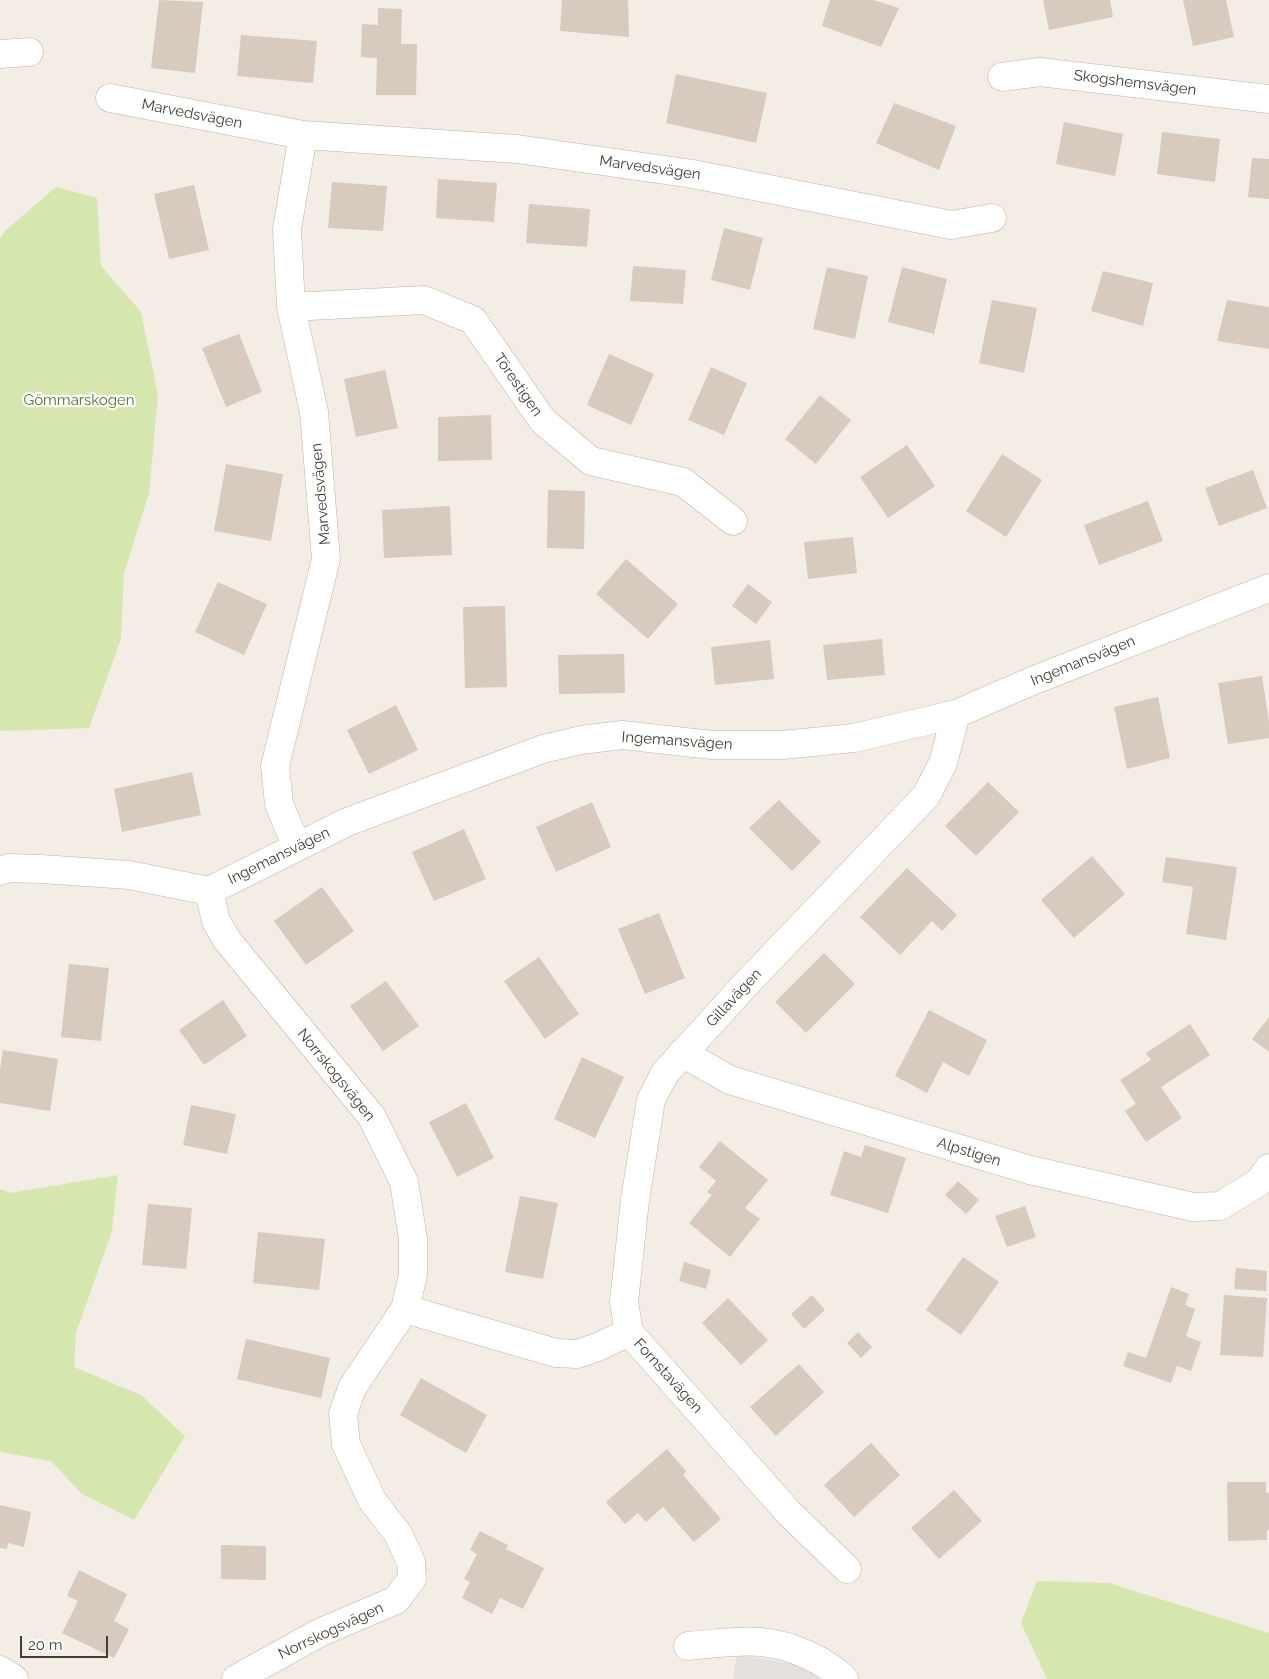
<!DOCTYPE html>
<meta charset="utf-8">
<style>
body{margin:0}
#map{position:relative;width:1269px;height:1679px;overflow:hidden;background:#f3ede6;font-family:Raleway,sans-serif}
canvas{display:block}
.scale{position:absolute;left:20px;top:1636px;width:88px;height:22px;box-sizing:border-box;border:2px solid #453d35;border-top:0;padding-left:6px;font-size:15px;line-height:18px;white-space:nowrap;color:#453d35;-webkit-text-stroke:4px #fff;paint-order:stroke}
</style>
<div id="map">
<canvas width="1269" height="1679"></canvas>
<div class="scale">20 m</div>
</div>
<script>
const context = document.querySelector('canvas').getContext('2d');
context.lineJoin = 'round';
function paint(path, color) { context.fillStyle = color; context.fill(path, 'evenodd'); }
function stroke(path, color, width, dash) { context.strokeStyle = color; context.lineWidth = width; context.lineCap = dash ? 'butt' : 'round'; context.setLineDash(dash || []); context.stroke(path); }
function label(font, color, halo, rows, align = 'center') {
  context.font = font + ' Raleway,sans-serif'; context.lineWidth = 4.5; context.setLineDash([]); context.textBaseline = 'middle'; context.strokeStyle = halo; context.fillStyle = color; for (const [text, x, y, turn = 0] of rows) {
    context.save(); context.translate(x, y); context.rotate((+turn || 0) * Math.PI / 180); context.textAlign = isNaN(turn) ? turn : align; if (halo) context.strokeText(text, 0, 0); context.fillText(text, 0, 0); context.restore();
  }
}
const green = new Path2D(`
 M 56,187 L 97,198 L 101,266 L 141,312 L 158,395 L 149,493 L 124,573 L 121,639 L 89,728 L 0,731 L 0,239 L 4,232 Z
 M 118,1175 L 112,1231 L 76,1333 L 74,1367 L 141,1395 L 185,1436 L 134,1520 L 82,1494 L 51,1461 L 0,1452 L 0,1189 L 10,1193 Z
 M 1037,1581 L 1109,1583 L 1269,1633 L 1269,1679 L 1047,1679 L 1021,1623 Z`);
const parking = new Path2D(`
 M 737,1654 L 802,1666 L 819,1679 L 733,1679 Z`);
const building = new Path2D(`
 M 159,0 L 203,2 L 195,73 L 151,68 Z
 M 562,0 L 628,0 L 629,37 L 560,31 Z
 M 830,0 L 873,0 L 899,8 L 881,47 L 822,26 Z
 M 1043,0 L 1110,0 L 1113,17 L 1049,30 Z
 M 1183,0 L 1226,0 L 1234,37 L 1193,46 Z
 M 378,8 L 402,9 L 401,44 L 417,44 L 416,95 L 376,95 L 377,58 L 361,57 L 362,24 L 378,25 Z
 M 241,35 L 317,41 L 313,83 L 237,76 Z
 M 676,74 L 767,93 L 756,143 L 666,123 Z
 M 894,103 L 956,126 L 939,170 L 876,143 Z
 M 1064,122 L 1123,134 L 1115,176 L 1056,164 Z
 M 1162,132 L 1220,139 L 1215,182 L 1157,174 Z
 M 1252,158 L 1269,159 L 1269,199 L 1248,197 Z
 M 438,179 L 497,183 L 494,222 L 436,218 Z
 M 332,182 L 387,186 L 383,231 L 328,228 Z
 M 194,185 L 209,250 L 169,259 L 154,194 Z
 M 529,204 L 590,209 L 587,247 L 526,243 Z
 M 724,228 L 763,238 L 750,290 L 711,280 Z
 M 633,266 L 686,270 L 683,304 L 630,301 Z
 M 827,267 L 868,276 L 855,339 L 813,329 Z
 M 902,267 L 947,279 L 934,334 L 888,322 Z
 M 1103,271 L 1153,283 L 1143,326 L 1091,311 Z
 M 992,300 L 1037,308 L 1024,373 L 979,363 Z
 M 1227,300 L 1269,307 L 1269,349 L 1217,341 Z
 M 239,334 L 262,392 L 226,407 L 202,348 Z
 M 609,354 L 654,374 L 631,425 L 587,405 Z
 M 711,367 L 747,383 L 724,435 L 688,420 Z
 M 385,370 L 398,428 L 356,437 L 344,379 Z
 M 820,395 L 851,420 L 816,464 L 785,439 Z
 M 491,415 L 492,460 L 438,461 L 438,417 Z
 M 907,445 L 935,486 L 888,518 L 860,477 Z
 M 1002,454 L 1042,480 L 1006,537 L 966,511 Z
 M 226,464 L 283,474 L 271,541 L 214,531 Z
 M 1253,470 L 1267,508 L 1219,526 L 1205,488 Z
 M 548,490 L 585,491 L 584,549 L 547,548 Z
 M 1148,501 L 1163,541 L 1099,565 L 1084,525 Z
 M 450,506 L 452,555 L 384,558 L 382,510 Z
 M 853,537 L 857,573 L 808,579 L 804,542 Z
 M 626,559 L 678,604 L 648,639 L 596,594 Z
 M 218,582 L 267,604 L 244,655 L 195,632 Z
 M 748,584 L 772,602 L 756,624 L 732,606 Z
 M 505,606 L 507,687 L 465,688 L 463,607 Z
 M 882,639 L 885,675 L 827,680 L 823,645 Z
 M 770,640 L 774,679 L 715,685 L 711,647 Z
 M 624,654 L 625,693 L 559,694 L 558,655 Z
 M 1262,676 L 1269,722 L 1269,738 L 1228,744 L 1218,683 Z
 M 1158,697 L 1170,758 L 1127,769 L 1114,707 Z
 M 396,705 L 418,750 L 369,774 L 347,730 Z
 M 192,772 L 201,815 L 122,832 L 114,789 Z
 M 988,782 L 1019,812 L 976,856 L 945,826 Z
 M 779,800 L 821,842 L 792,871 L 749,828 Z
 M 592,802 L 611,847 L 556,872 L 536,827 Z
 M 464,829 L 486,879 L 434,901 L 412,852 Z
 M 1092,856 L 1125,894 L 1074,938 L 1041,900 Z
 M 1166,857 L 1237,867 L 1226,940 L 1186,934 L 1193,887 L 1162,882 Z
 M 907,868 L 957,915 L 942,931 L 932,921 L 900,955 L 860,917 Z
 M 322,887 L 354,931 L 306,965 L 274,921 Z
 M 659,913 L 685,978 L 645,994 L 618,929 Z
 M 824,953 L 855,984 L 806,1033 L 775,1002 Z
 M 539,957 L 579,1014 L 545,1039 L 504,981 Z
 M 69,964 L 109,968 L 101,1041 L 61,1037 Z
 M 386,981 L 419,1026 L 383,1051 L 350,1006 Z
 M 223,1000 L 247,1036 L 204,1065 L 179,1030 Z
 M 929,1010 L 987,1040 L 969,1076 L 943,1062 L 927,1093 L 895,1076 Z
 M 1269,1017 L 1269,1052 L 1252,1039 Z
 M 1190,1024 L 1210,1055 L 1161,1087 L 1182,1118 L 1146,1142 L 1125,1111 L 1136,1104 L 1120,1080 L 1151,1060 L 1146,1053 Z
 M 3,1050 L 58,1059 L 50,1111 L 0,1103 L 0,1070 Z
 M 582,1057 L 624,1077 L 595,1138 L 554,1119 Z
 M 466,1103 L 494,1158 L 457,1177 L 429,1122 Z
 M 191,1105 L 236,1114 L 227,1154 L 183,1145 Z
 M 720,1141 L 768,1180 L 745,1208 L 760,1219 L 730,1257 L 689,1223 L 712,1195 L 707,1192 L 716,1181 L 699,1167 Z
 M 865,1145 L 906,1158 L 888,1213 L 830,1195 L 844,1151 L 861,1157 Z
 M 958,1181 L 979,1200 L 966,1214 L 945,1195 Z
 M 520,1196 L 558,1203 L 543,1279 L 505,1272 Z
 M 148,1204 L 192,1208 L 186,1269 L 142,1265 Z
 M 1025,1206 L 1036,1237 L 1007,1247 L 995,1216 Z
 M 258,1232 L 325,1239 L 319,1290 L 253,1283 Z
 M 963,1257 L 999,1282 L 961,1335 L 926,1310 Z
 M 684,1262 L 711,1270 L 706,1289 L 679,1281 Z
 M 1236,1268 L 1267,1271 L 1266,1291 L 1234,1289 Z
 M 1171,1287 L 1189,1294 L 1185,1305 L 1195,1309 L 1186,1336 L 1201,1342 L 1191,1371 L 1177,1366 L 1171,1383 L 1123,1366 L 1128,1352 L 1146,1358 Z
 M 812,1295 L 825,1310 L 804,1329 L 791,1314 Z
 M 1224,1295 L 1267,1298 L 1263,1357 L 1220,1355 Z
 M 728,1298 L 768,1340 L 741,1365 L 702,1323 Z
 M 858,1332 L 872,1347 L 861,1358 L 847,1343 Z
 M 246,1339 L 330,1358 L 321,1398 L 237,1379 Z
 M 799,1364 L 824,1392 L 776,1436 L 750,1407 Z
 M 421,1378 L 487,1415 L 466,1453 L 400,1415 Z
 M 871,1443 L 900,1475 L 854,1517 L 824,1485 Z
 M 667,1449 L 686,1471 L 683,1475 L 721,1519 L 694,1542 L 663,1507 L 646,1522 L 638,1513 L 625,1524 L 606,1502 Z
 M 1227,1482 L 1266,1482 L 1266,1493 L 1269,1493 L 1269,1530 L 1267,1530 L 1267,1540 L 1228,1541 Z
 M 954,1490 L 982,1521 L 939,1559 L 911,1528 Z
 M 0,1505 L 31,1512 L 24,1547 L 8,1543 L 7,1549 L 0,1548 Z
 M 480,1531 L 508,1545 L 506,1549 L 544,1568 L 523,1609 L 500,1598 L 492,1614 L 462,1598 L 470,1582 L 464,1579 L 477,1554 L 470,1550 Z
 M 221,1545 L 266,1546 L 266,1580 L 221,1579 Z
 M 79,1570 L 127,1594 L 114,1621 L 129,1629 L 114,1658 L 62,1633 L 78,1601 L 67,1596 Z`);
const street = new Path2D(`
 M 0,54 L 29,52
 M 1002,77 L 1040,72 L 1269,99
 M 110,98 L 303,135
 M 291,307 L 424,300 L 473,320 L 543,421 L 591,461 L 683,482 L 733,521
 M 297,847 L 279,804 L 275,766 L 326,559 L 314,412 L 291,307 L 287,229 L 303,135 L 517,149 L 693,174 L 951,225 L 992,218
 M 0,871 L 9,868 L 41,869 L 129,875 L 209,891 L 347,822 L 543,749 L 581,740 L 622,735 L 712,745 L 782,745 L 854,738 L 956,714 L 1032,681 L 1269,588
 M 209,891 L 216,921 L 227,940 L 372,1117 L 404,1182 L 413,1239 L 413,1275 L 405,1309 L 352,1388 L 343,1414 L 346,1444 L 372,1500 L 398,1534 L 411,1562 L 412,1579 L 396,1600 L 319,1633 L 236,1679
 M 682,1053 L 730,1080 L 1030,1170 L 1193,1207 L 1220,1206 L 1259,1182 L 1269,1168
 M 405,1309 L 556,1353 L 577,1354 L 598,1347 L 629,1332 L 789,1513 L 847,1569
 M 629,1332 L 624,1302 L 635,1200 L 651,1100 L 665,1073 L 746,984 L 926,796 L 943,763 L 956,714
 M 688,1646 C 712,1644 737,1640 761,1642 C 791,1645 823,1659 844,1679
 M 0,1670 L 14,1679`);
const streetNames = [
 ["Skogshemsvägen",1135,83,7],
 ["Marvedsvägen",192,114,11],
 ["Marvedsvägen",650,168,8],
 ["Törestigen",518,385,55],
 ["Marvedsvägen",321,494,-95],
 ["Ingemansvägen",1083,661,-22],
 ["Ingemansvägen",677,741,4],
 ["Ingemansvägen",279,856,-26],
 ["Gillavägen",734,998,-47],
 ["Norrskogsvägen",336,1075,51],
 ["Alpstigen",969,1152,17],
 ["Fornstavägen",668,1376,48],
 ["Norrskogsvägen",331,1631,-25]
];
const parkNames = [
 ["Gömmarskogen",79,400]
];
paint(green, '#d5e7ae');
paint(parking, '#e3e0de');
paint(building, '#d7cabe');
stroke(street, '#beb3a8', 29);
stroke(street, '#fff', 28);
label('15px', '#453d35', '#fff', streetNames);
label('15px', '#517629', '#fff', parkNames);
</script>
